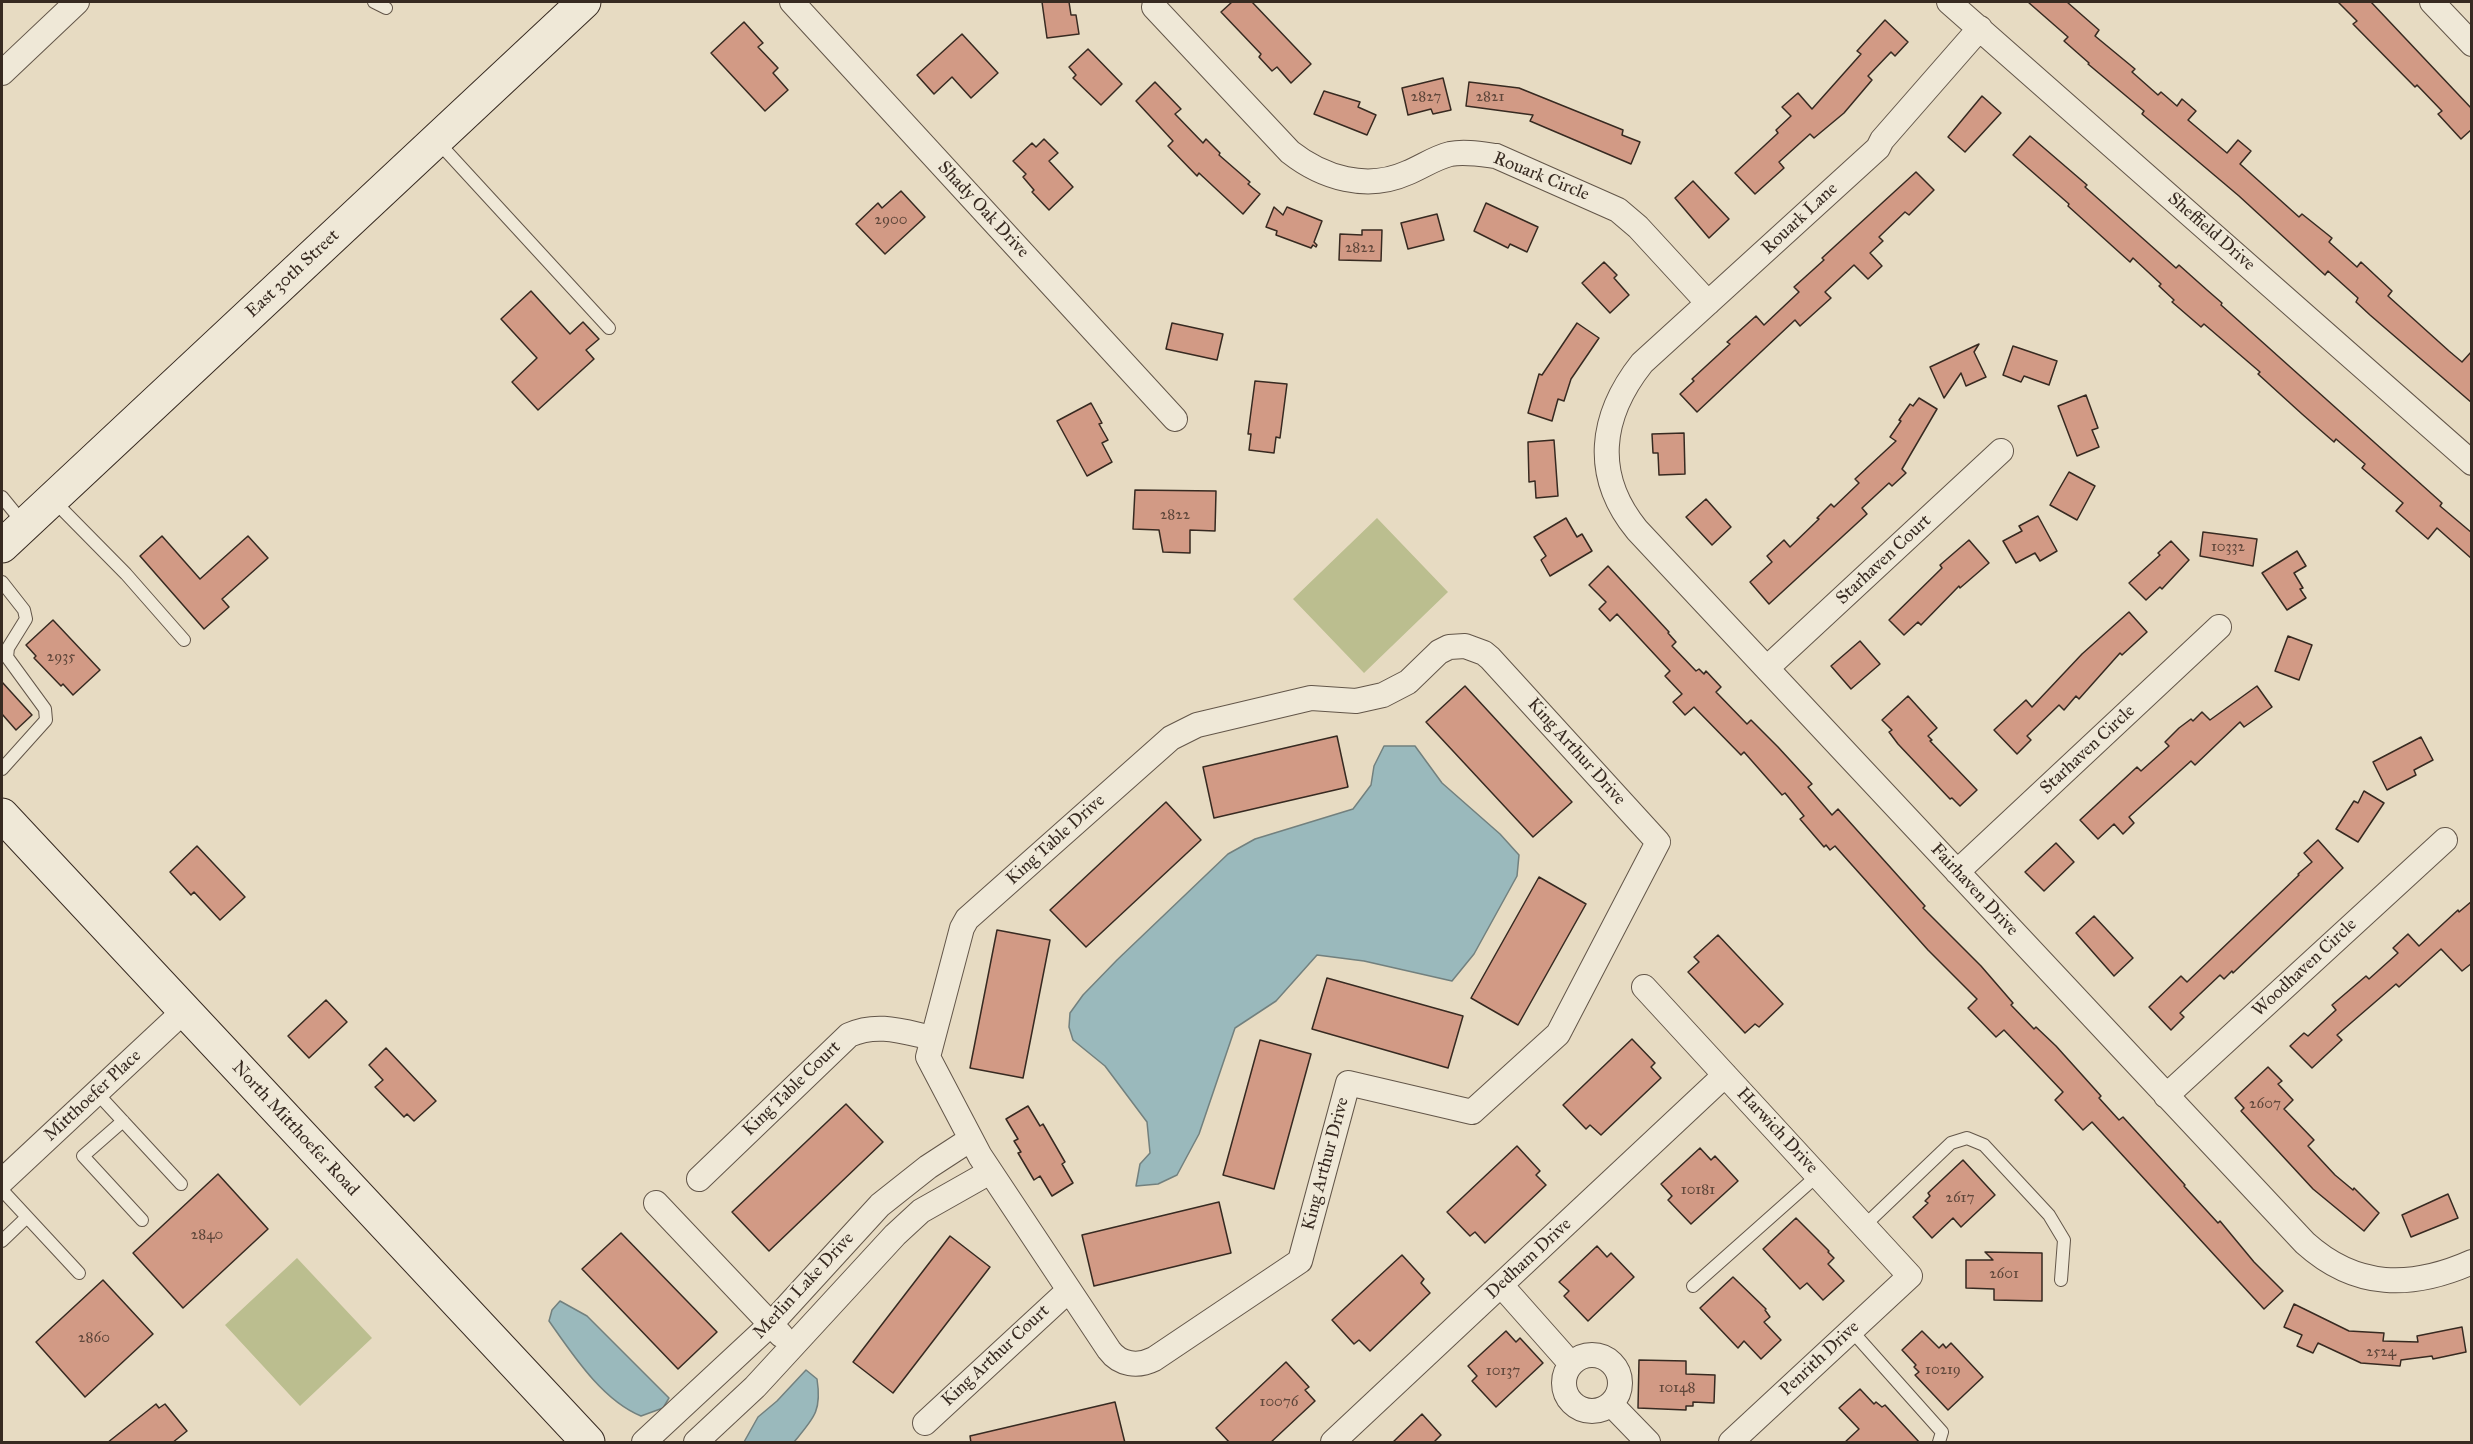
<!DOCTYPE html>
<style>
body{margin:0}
#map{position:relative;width:2473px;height:1444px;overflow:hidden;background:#e7dbc2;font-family:"IM FELL Great Primer",serif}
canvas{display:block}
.frame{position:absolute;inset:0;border:3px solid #372a21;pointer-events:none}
</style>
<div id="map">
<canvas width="2473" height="1444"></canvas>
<div class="frame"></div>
</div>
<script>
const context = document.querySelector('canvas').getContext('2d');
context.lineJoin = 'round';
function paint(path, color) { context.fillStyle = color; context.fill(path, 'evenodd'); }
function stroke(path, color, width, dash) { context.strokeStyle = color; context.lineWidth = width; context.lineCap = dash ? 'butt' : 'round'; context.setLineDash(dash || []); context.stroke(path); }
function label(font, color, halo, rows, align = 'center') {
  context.font = font + ' "IM FELL Great Primer",serif'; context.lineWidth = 4.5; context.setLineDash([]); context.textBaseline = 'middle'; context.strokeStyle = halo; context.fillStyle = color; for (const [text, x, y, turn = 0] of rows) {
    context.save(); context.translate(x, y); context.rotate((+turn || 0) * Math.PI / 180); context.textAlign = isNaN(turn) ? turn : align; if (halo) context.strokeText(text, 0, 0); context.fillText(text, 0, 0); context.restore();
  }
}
const green = new Path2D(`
 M 1377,518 L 1448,592 L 1364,673 L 1293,599 Z
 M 297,1258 L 372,1338 L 300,1406 L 225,1325 Z`);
const water = new Path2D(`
 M 1384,746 L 1415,746 L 1442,783 L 1500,834 L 1519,855 L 1517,876 L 1474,954 L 1452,981 L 1364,961 L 1317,955 L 1276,1001 L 1235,1028 L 1199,1134 L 1177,1175 L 1158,1184 L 1136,1186 L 1140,1164 L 1150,1153 L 1147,1122 L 1105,1066 L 1073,1040 L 1069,1027 L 1070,1013 L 1083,995 L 1117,960 L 1228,854 L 1255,839 L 1353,809 L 1371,785 L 1374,766 Z
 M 560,1301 L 587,1316 L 669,1398 L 663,1408 L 641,1416 C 602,1400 573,1355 549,1321 L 552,1310 Z
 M 806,1370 L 817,1379 C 822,1411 814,1418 794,1442 L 744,1442 L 758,1417 L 777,1401 Z`);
const building = new Path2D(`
 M 1042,2 L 1069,2 L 1071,15 L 1076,15 L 1079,34 L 1047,38 Z
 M 1232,2 L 1252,2 L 1311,64 L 1291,83 L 1277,67 L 1272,71 L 1259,57 L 1261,54 L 1221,12 Z
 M 2028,2 L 2067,2 L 2099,30 L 2095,36 L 2135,69 L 2132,72 L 2158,95 L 2161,92 L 2177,106 L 2182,99 L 2196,111 L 2188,120 L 2227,153 L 2238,140 L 2251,151 L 2240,164 L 2299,217 L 2302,214 L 2332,238 L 2329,242 L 2357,267 L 2361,262 L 2392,291 L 2388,296 L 2449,351 L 2462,362 L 2472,351 L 2472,403 L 2370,315 L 2356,302 L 2358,298 L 2328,271 L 2325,275 L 2239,196 L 2142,114 L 2144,111 L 2088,64 L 2089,63 L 2064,41 L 2068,37 Z
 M 2338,2 L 2371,2 L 2472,109 L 2472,129 L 2461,139 L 2438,114 L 2442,111 L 2417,85 L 2415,87 L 2353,24 L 2357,21 Z
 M 1885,20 L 1908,42 L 1895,56 L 1891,52 L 1868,76 L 1872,80 L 1844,113 L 1814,138 L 1810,134 L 1779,162 L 1784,168 L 1755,194 L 1735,173 L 1778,133 L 1776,130 L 1791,116 L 1782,107 L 1798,93 L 1812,109 L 1861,54 L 1857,51 Z
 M 744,22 L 763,43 L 758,47 L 778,68 L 773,73 L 788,90 L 765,111 L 711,53 Z
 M 962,34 L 998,73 L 971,98 L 952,77 L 934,94 L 917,75 Z
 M 1088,49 L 1122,84 L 1101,105 L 1073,78 L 1076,75 L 1069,67 Z
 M 1443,78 L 1451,110 L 1433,114 L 1431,109 L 1408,115 L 1402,88 Z
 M 1155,82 L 1181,109 L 1175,114 L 1203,143 L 1206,139 L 1220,153 L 1219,155 L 1250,182 L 1248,184 L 1260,194 L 1243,214 L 1199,173 L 1197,176 L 1168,146 L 1173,141 L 1136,101 Z
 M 1469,82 L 1519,88 L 1623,130 L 1622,135 L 1640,142 L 1631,164 L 1530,121 L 1533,115 L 1466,106 Z
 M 1324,91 L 1360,102 L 1358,107 L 1376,115 L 1367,135 L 1314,114 Z
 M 1982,96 L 2001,113 L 1965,152 L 1948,137 Z
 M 2030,136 L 2087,185 L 2085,187 L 2176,268 L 2179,265 L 2207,290 L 2222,303 L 2221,305 L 2442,503 L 2440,506 L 2472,533 L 2472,559 L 2437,528 L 2428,539 L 2396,511 L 2403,503 L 2362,468 L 2365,464 L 2336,439 L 2334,442 L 2302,414 L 2258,374 L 2260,372 L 2204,324 L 2201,327 L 2172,302 L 2174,300 L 2159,286 L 2161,284 L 2133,258 L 2130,262 L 2068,206 L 2069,204 L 2013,155 Z
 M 1044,139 L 1058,153 L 1049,161 L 1073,187 L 1049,210 L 1032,192 L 1034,190 L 1023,177 L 1026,174 L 1013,161 L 1032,143 L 1036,147 Z
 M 1916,172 L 1934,190 L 1909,215 L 1905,212 L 1879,237 L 1883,241 L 1870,253 L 1882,266 L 1868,279 L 1854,265 L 1825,292 L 1831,298 L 1800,326 L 1795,320 L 1697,412 L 1680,394 L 1694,381 L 1692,379 L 1730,344 L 1727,342 L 1756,316 L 1764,325 L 1799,292 L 1794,287 L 1824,260 L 1822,258 Z
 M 1693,181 L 1729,219 L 1709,238 L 1675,198 Z
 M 901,191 L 925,217 L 885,254 L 856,224 L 878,203 L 882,208 Z
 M 1486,203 L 1538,227 L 1527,252 L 1510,244 L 1508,248 L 1474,231 Z
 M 1274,207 L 1283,215 L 1287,207 L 1322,221 L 1314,242 L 1317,245 L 1316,247 L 1313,245 L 1311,248 L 1276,235 L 1277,231 L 1266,227 Z
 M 1437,214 L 1444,240 L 1408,249 L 1401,223 Z
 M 1362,230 L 1382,230 L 1381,261 L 1339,260 L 1340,234 L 1362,235 Z
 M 1604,262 L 1617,275 L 1614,278 L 1629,295 L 1610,313 L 1582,283 Z
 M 531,291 L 570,334 L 583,322 L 599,339 L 586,350 L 594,359 L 538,410 L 512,382 L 537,358 L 501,319 Z
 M 1172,323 L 1223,334 L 1217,360 L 1166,349 Z
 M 1577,323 L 1599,338 L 1571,379 L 1564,401 L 1558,399 L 1552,421 L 1528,413 L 1539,374 L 1542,375 Z
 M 1979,344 L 1974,352 L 1986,377 L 1966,386 L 1961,373 L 1944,398 L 1930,367 Z
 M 2013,346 L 2057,361 L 2049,385 L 2024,376 L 2021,382 L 2003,375 Z
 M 1255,381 L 1287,384 L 1280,438 L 1276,437 L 1274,453 L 1249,450 L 1251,434 L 1248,434 Z
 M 2086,395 L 2098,428 L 2092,430 L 2099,447 L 2077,456 L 2058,406 Z
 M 1919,398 L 1937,409 L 1902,469 L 1906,473 L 1892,486 L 1889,483 L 1862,508 L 1867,514 L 1769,604 L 1750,582 L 1772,562 L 1767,556 L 1784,540 L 1790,547 L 1819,519 L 1817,518 L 1831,504 L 1834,507 L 1859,483 L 1855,479 L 1896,441 L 1890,437 L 1901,421 L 1899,420 L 1910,404 L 1913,406 Z
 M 1091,403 L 1102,423 L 1099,424 L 1108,440 L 1102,443 L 1112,462 L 1087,476 L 1057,421 Z
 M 1684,433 L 1685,474 L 1659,475 L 1658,453 L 1653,453 L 1652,434 Z
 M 1554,440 L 1558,496 L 1536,498 L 1535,481 L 1529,482 L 1528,442 Z
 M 2069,472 L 2095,486 L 2077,520 L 2050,505 Z
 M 1135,490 L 1216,491 L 1215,531 L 1190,530 L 1190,553 L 1163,552 L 1159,530 L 1133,529 Z
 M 1706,499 L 1731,527 L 1712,545 L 1686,517 Z
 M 2038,516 L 2057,551 L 2040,561 L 2035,553 L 2016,563 L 2003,541 L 2022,531 L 2019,526 Z
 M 1566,518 L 1577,537 L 1582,534 L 1592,551 L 1550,576 L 1541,560 L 1546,556 L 1534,537 Z
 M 2203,532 L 2257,539 L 2253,566 L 2200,556 Z
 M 162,536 L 200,579 L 248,536 L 268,558 L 222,599 L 229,607 L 204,629 L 140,556 Z
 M 1969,540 L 1989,563 L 1960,588 L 1959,586 L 1921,625 L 1918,622 L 1904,635 L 1889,620 L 1942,568 L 1940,565 Z
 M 2171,541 L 2189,560 L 2162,589 L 2160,587 L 2146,600 L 2129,583 L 2160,555 L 2158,553 Z
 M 2297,551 L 2306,566 L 2294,573 L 2303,588 L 2300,589 L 2306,598 L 2287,610 L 2262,573 Z
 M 1608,566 L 1669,632 L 1668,633 L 1676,642 L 1672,646 L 1696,671 L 1699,669 L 1704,674 L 1706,671 L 1721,687 L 1716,692 L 1747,724 L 1751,720 L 1778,747 L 1812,784 L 1808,787 L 1832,815 L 1838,809 L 1925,906 L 1923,908 L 1981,966 L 2013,1003 L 2011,1005 L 2034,1029 L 2036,1027 L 2056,1046 L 2101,1096 L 2099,1098 L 2119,1120 L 2123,1117 L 2185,1185 L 2184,1186 L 2218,1223 L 2220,1221 L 2254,1262 L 2283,1291 L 2264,1309 L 2092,1122 L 2083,1130 L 2055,1100 L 2063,1092 L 2004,1030 L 1996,1037 L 1968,1008 L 1977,999 L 1928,950 L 1835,846 L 1830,850 L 1826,845 L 1824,847 L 1800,819 L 1804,816 L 1785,793 L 1782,795 L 1744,752 L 1741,755 L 1694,707 L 1685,715 L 1673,702 L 1682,694 L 1665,676 L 1670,671 L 1617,614 L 1610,621 L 1599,609 L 1606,602 L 1589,585 Z
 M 2129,612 L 2147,632 L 2122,655 L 2120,653 L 2079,699 L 2076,696 L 2064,710 L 2059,705 L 2027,736 L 2031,740 L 2017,754 L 1994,730 L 2026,700 L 2032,707 L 2082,654 Z
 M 53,620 L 100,670 L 73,695 L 63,684 L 61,686 L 34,658 L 36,656 L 26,645 Z
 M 2288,636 L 2312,645 L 2299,680 L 2275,671 Z
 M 1860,641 L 1880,664 L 1851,689 L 1831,666 Z
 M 2,682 L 32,715 L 16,730 L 2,714 Z
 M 1465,686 L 1572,802 L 1533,837 L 1426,722 Z
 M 2257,686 L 2272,707 L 2244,727 L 2240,722 L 2195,765 L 2191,761 L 2129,817 L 2134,823 L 2123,834 L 2114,824 L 2098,839 L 2080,820 L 2137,767 L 2141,771 L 2169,746 L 2165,742 L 2179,728 L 2191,719 L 2193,721 L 2202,712 L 2210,720 Z
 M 1908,696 L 1937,728 L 1928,736 L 1932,740 L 1930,741 L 1977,790 L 1960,806 L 1952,798 L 1950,799 L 1898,744 L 1889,732 L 1892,730 L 1882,720 Z
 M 1337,736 L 1348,787 L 1214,818 L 1203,767 Z
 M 2421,737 L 2433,760 L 2414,770 L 2416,775 L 2387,790 L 2373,762 Z
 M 2364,791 L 2384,803 L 2358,842 L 2336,829 L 2354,801 L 2358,803 Z
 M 1166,802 L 1201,840 L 1086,947 L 1050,910 Z
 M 2318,840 L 2343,868 L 2233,973 L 2232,971 L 2224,979 L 2220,975 L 2180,1013 L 2184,1017 L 2171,1030 L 2149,1007 L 2181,976 L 2187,982 L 2299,875 L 2298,874 L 2312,862 L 2304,853 Z
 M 2056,843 L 2074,862 L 2044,891 L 2025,872 Z
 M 197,846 L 245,897 L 220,920 L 194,892 L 191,895 L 170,872 Z
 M 1539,877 L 1586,904 L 1518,1025 L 1471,998 Z
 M 2472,901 L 2472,963 L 2462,971 L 2441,949 L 2399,987 L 2396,984 L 2337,1035 L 2342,1040 L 2312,1068 L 2290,1046 L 2304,1033 L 2308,1036 L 2336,1010 L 2332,1005 L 2366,976 L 2369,979 L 2398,953 L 2393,948 L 2408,934 L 2419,946 L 2458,910 L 2459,912 Z
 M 2094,916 L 2133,958 L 2114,976 L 2076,933 Z
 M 997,930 L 1050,940 L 1023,1078 L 970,1068 Z
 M 1718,935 L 1783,1004 L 1759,1027 L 1755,1024 L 1745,1033 L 1688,972 L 1699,962 L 1694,957 Z
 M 1327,978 L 1463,1016 L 1448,1068 L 1312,1029 Z
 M 326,1000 L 347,1022 L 309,1058 L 288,1036 Z
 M 1632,1039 L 1655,1063 L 1651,1067 L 1661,1078 L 1601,1135 L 1590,1125 L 1586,1129 L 1563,1105 Z
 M 1260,1040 L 1311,1054 L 1274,1189 L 1223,1175 Z
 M 386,1048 L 436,1101 L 414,1121 L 407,1114 L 404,1117 L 375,1087 L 383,1080 L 369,1065 Z
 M 2268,1067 L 2282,1081 L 2278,1084 L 2293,1100 L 2284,1109 L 2314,1140 L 2308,1146 L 2335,1175 L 2353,1190 L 2354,1188 L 2379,1213 L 2364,1231 L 2313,1189 L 2241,1111 L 2244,1108 L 2235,1098 Z
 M 846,1104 L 883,1142 L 769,1251 L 732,1212 Z
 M 1028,1106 L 1040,1126 L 1043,1124 L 1065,1162 L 1062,1164 L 1073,1183 L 1052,1196 L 1040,1176 L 1034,1180 L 1018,1153 L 1021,1152 L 1014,1141 L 1018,1139 L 1006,1119 Z
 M 1517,1146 L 1540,1171 L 1536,1175 L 1546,1185 L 1485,1243 L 1475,1232 L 1470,1236 L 1447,1212 Z
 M 1700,1148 L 1711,1160 L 1715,1156 L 1738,1181 L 1691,1224 L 1668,1200 L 1672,1196 L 1661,1184 Z
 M 1963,1160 L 1995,1195 L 1961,1227 L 1953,1218 L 1932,1238 L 1913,1217 L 1928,1203 L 1925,1201 L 1930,1196 L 1928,1193 Z
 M 218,1174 L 268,1229 L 183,1308 L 133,1253 Z
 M 2448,1194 L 2458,1218 L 2411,1237 L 2402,1215 Z
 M 1219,1202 L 1231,1253 L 1094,1286 L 1082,1235 Z
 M 1796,1218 L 1829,1251 L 1828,1252 L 1834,1258 L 1828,1264 L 1844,1281 L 1823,1300 L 1807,1283 L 1800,1289 L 1763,1249 Z
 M 621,1233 L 717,1332 L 678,1369 L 582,1269 Z
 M 950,1236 L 990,1267 L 893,1393 L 853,1362 Z
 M 1597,1246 L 1607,1257 L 1611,1253 L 1634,1277 L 1588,1321 L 1564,1296 L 1569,1291 L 1559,1282 Z
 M 1985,1252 L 2042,1253 L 2042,1301 L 1994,1300 L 1994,1289 L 1966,1288 L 1966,1260 L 1993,1260 Z
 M 1402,1255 L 1424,1279 L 1421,1283 L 1430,1293 L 1370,1351 L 1359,1340 L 1354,1344 L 1332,1320 Z
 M 1733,1277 L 1766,1309 L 1765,1310 L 1770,1317 L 1764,1322 L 1781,1340 L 1761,1359 L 1744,1341 L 1738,1348 L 1700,1308 Z
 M 103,1280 L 153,1334 L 85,1397 L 36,1342 Z
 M 2294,1304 L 2349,1331 L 2384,1333 L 2383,1341 L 2418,1342 L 2417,1336 L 2462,1327 L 2466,1352 L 2433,1359 L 2432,1356 L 2401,1360 L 2400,1366 L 2361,1363 L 2318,1343 L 2313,1353 L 2297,1346 L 2302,1335 L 2284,1327 Z
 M 1506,1331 L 1516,1342 L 1520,1338 L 1543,1363 L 1496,1407 L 1472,1381 L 1477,1376 L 1468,1366 Z
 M 1922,1331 L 1939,1348 L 1943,1344 L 1946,1348 L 1951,1343 L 1983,1377 L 1948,1410 L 1915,1375 L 1919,1372 L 1914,1367 L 1916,1365 L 1902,1350 Z
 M 1639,1360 L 1686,1361 L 1686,1374 L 1715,1375 L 1714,1403 L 1693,1402 L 1693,1406 L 1686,1406 L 1686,1410 L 1638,1408 Z
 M 1286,1362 L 1309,1387 L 1305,1390 L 1315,1401 L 1270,1443 L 1230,1443 L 1216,1428 Z
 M 1860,1389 L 1874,1404 L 1876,1402 L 1882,1407 L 1885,1405 L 1920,1443 L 1844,1443 L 1859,1429 L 1839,1408 Z
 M 1115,1402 L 1125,1443 L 971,1443 L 970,1436 Z
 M 156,1404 L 159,1408 L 165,1404 L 187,1431 L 172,1443 L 107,1443 Z
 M 1422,1414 L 1441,1435 L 1433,1443 L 1392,1443 Z`);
const service = new Path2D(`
 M 374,2 L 386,8
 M 437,141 L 609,328
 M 2,497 L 24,524
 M 53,500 L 126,574 L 184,640
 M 2,582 L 24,610 L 26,619 L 8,648 L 7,657 L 45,709 L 46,720 L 2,769
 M 96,1092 L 181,1184
 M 123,1121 L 83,1156 L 142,1220
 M 2,1190 L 79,1273
 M 1864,1226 L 1951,1143 L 1967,1138 L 1984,1145 L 2049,1215 L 2064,1240 L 2061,1280
 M 2,1241 L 27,1217
 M 1693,1286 L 1818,1175
 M 1851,1330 L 1942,1432 L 1939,1442`);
const minor = new Path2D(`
 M 792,2 L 1175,419
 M 1949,2 L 2472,463
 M 2432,2 L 2472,44
 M 1154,7 L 1290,152 C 1323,178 1367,191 1407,173 C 1422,167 1434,158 1450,154 C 1464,151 1481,154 1496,156 L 1618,210 L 1638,227 L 1708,303
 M 1980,28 L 1882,140 L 1878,148 L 1642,363 C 1600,416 1592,475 1637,530 L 2305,1243 C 2356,1289 2411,1289 2472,1262
 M 2,73 L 77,2
 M 1465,646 L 1484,653 L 1490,658 L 1658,842 L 1558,1034 L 1472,1112 L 1348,1083 L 1300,1261 L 1154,1359 C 1138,1367 1120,1365 1109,1350 L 980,1156 L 928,1057 L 962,928 L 967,919 L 1171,738 L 1197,725 L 1311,698 L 1356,701 L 1383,695 L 1408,682 L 1439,652 L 1449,647 Z
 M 1767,668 L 2001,451
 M 1957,872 L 2219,627
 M 1644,987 L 1910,1276 L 1731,1442
 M 2166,1096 L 2445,840
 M 699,1179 L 849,1035 C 878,1022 904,1032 933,1038
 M 2,1181 L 184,1011
 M 656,1203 L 781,1335
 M 1501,1285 L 1571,1364
 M1564 1383a28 28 0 1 1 56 0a28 28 0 1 1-56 0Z
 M 1611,1404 L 1648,1442
 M 925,1423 L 1069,1290
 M 644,1442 L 771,1324 L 880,1205 L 928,1167 L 971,1139
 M 696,1442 L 755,1387 L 895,1235 L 921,1211 L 990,1172
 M 1333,1442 L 1725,1075`);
const secondary = new Path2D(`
 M 2,546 L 584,2
 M 2,815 L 588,1442`);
const numberNames = [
 ["2827",1426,97],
 ["2821",1490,97],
 ["2900",891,220],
 ["2822",1360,248],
 ["2822",1175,515],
 ["10332",2228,547],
 ["2935",61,657],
 ["2607",2265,1104],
 ["10181",1698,1190],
 ["2617",1960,1198],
 ["2840",207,1235],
 ["2601",2004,1274],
 ["2860",94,1338],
 ["2524",2381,1352],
 ["10219",1943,1370],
 ["10137",1503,1371],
 ["10148",1677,1388],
 ["10076",1279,1402]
];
const streetNames = [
 ["Rouark Circle",1541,177,22],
 ["Shady Oak Drive",983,210,47],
 ["Rouark Lane",1800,219,-43],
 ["Sheffield Drive",2211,232,41],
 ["East 30th Street",293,274,-43],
 ["Starhaven Court",1884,560,-43],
 ["Starhaven Circle",2088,750,-43],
 ["King Arthur Drive",1576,752,48],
 ["King Table Drive",1056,840,-42],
 ["Fairhaven Drive",1974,890,47],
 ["Woodhaven Circle",2305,968,-43],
 ["King Table Court",792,1089,-44],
 ["Mitthoefer Place",93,1096,-43],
 ["North Mitthoefer Road",295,1129,47],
 ["Harwich Drive",1777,1131,47],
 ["King Arthur Drive",1326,1164,-75],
 ["Dedham Drive",1529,1259,-43],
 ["Merlin Lake Drive",804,1286,-47],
 ["King Arthur Court",996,1356,-43],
 ["Penrith Drive",1820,1359,-43]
];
paint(green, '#bbbe8f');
paint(water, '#9ab9bc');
stroke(water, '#72807e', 1.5);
paint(building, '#d29a85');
stroke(building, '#372a21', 1.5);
stroke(service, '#635649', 14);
stroke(minor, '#635649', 26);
stroke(secondary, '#372a21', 35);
stroke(service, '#efe8d7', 12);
stroke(minor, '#efe8d7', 24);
stroke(secondary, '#efe8d7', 33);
label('15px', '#5e463a', null, numberNames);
label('18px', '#372a21', '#efe8d7', streetNames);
</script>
